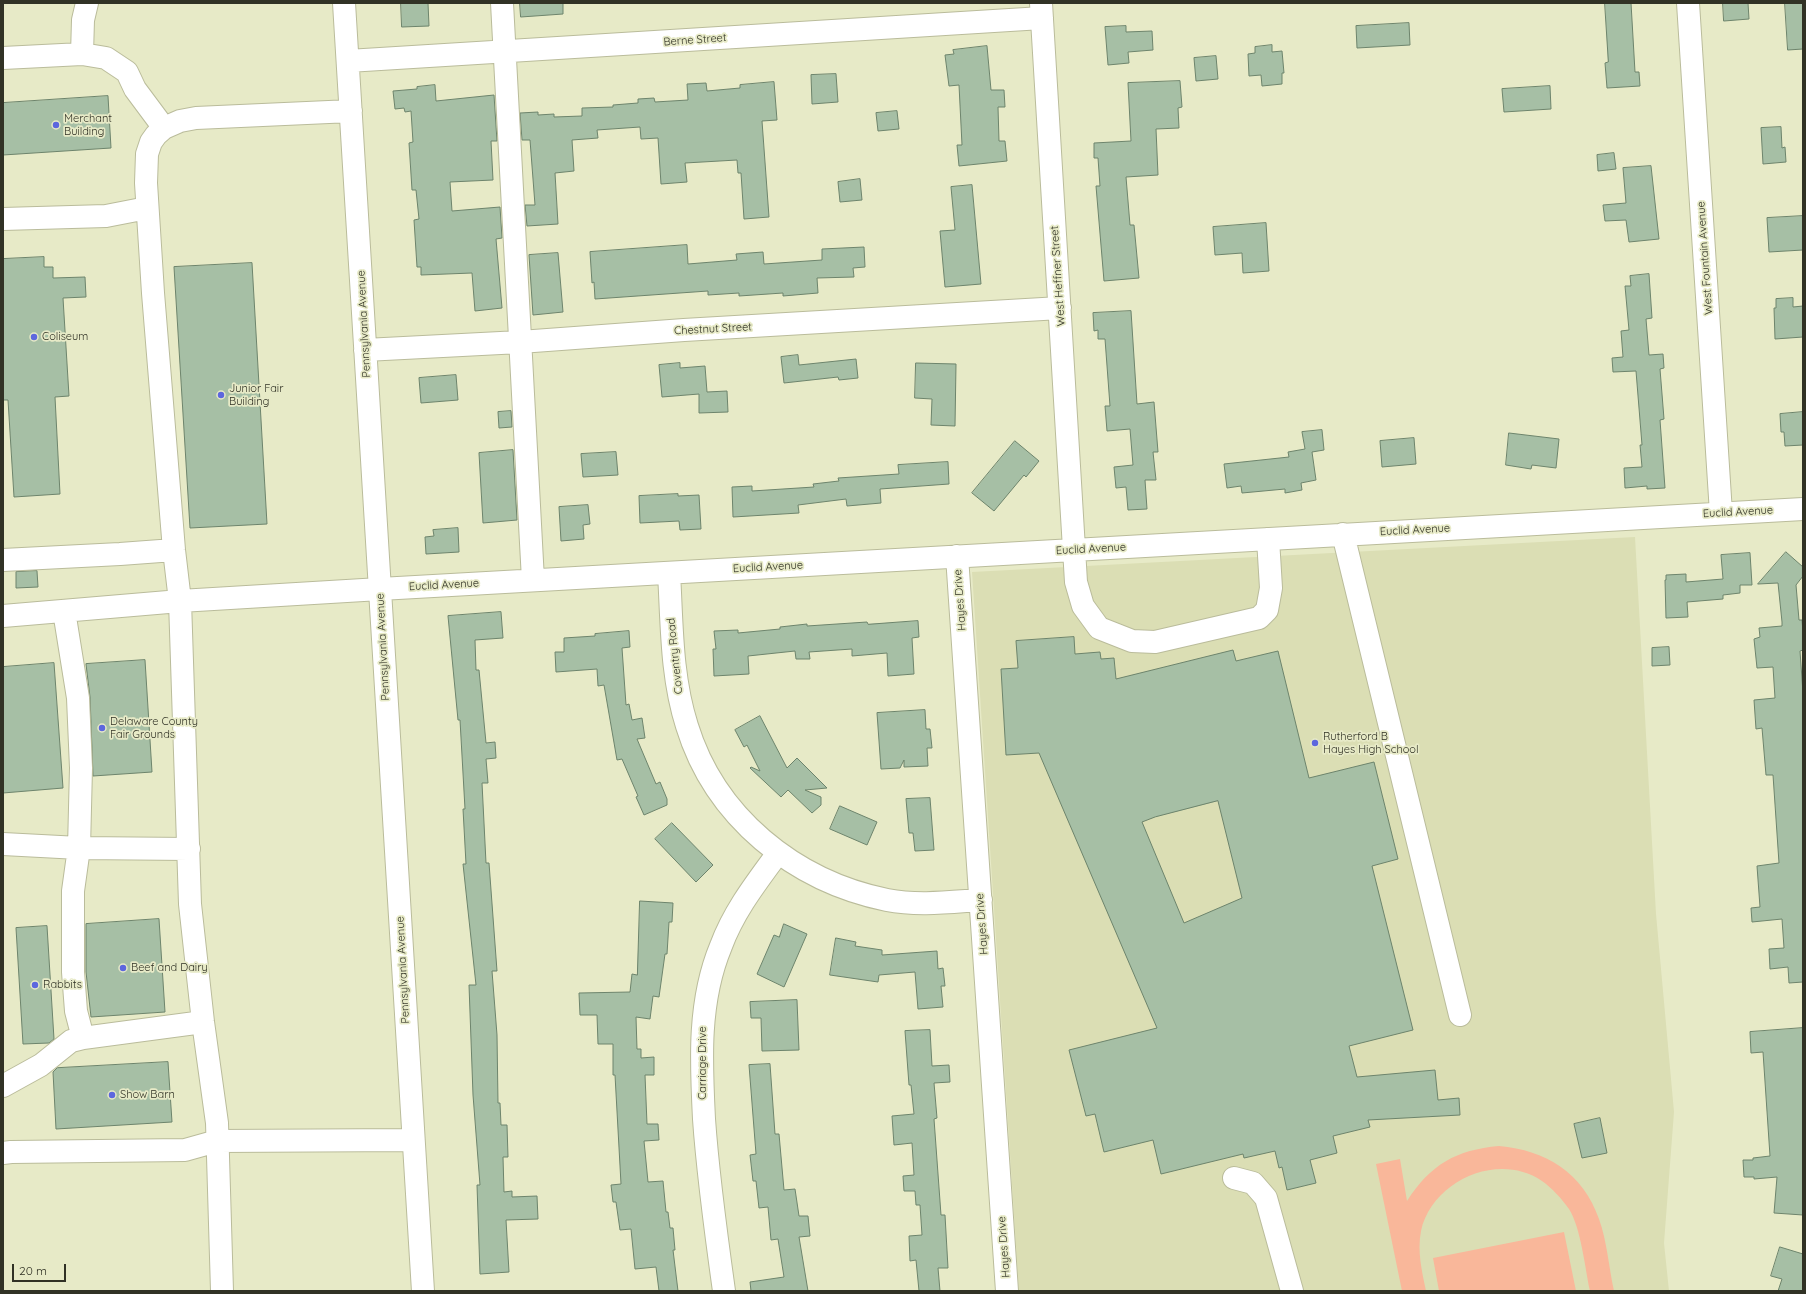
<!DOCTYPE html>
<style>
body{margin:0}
#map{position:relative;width:1806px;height:1294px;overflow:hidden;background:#e7eac7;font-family:Quicksand,sans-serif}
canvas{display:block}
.frame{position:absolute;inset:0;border:4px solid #313225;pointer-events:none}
.scale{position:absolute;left:12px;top:1264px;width:54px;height:18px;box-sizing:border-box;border:2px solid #313225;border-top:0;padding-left:5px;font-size:12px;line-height:14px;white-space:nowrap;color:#313225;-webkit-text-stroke:3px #e7eac7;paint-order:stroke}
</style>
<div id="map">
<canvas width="1806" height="1294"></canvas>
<div class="frame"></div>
<div class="scale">20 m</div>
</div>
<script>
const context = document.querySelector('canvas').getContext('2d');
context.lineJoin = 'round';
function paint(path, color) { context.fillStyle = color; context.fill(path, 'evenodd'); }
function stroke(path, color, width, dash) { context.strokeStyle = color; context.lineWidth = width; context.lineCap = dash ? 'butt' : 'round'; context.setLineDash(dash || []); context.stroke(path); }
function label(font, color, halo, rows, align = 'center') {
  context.font = font + ' Quicksand,sans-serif'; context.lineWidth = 3.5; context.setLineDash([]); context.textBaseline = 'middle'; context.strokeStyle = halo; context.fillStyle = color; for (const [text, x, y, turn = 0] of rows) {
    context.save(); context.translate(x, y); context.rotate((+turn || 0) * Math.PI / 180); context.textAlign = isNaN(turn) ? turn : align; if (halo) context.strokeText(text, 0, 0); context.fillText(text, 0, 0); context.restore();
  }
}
const built = new Path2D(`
 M 1635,537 L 1656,914 L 1674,1112 L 1664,1243 L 1669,1291 L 1019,1291 L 972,572 Z`);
const green = new Path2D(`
 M 1499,1146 C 1546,1150 1583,1173 1599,1219 C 1607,1241 1609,1268 1614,1291 L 1590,1291 C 1585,1268 1581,1228 1569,1209 C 1562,1199 1552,1188 1542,1181 C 1498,1151 1432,1181 1421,1231 C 1417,1252 1422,1271 1426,1291 L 1402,1291 L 1376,1164 L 1400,1159 L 1407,1201 C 1431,1164 1456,1150 1499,1146 Z
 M 1564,1232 L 1576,1291 L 1439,1291 L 1433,1258 Z`);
const building = new Path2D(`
 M 401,3 L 428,3 L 429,26 L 402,27 Z
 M 520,3 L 563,3 L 563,14 L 521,17 Z
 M 1605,3 L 1631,3 L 1635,72 L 1639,72 L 1640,86 L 1607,88 L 1605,63 L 1608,62 Z
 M 1723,3 L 1748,3 L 1749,19 L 1724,21 Z
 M 1785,3 L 1803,3 L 1803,49 L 1788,50 Z
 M 1409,23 L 1410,45 L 1357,48 L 1356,26 Z
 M 1126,26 L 1126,32 L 1152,31 L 1153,50 L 1128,52 L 1129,63 L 1108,65 L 1105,27 Z
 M 1272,45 L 1272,52 L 1282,51 L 1284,73 L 1282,73 L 1282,84 L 1262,86 L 1261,75 L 1249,76 L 1248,54 L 1255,53 L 1255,47 Z
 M 987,46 L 991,90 L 1004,90 L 1005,107 L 998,107 L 999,141 L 1005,141 L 1007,161 L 959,166 L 957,145 L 962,145 L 959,85 L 949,86 L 945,55 L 954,54 L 953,50 Z
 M 1216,56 L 1218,79 L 1196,81 L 1194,58 Z
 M 836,74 L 838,102 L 812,104 L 811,75 Z
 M 1180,81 L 1182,107 L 1178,108 L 1179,128 L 1156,129 L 1158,175 L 1126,177 L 1130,225 L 1134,225 L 1139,278 L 1104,281 L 1096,186 L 1100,186 L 1098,158 L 1094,158 L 1094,143 L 1131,141 L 1128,83 Z
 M 774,82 L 777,120 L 762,121 L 769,217 L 744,219 L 741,173 L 738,173 L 737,160 L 685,163 L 687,182 L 661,184 L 658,138 L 641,139 L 640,127 L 597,130 L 598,138 L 572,140 L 574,171 L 555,173 L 558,224 L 527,226 L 525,205 L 535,205 L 530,140 L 522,140 L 520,113 L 538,112 L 538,115 L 554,114 L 554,117 L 582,116 L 582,108 L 613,107 L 613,105 L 638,103 L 638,99 L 654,98 L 655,102 L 688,100 L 687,84 L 706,83 L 707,91 L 740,88 L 740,85 Z
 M 435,85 L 436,101 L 494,95 L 497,141 L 491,141 L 493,180 L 450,182 L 452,211 L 500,207 L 502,238 L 496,239 L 502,308 L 475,311 L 472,273 L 421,275 L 421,267 L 417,267 L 414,220 L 419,219 L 416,190 L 412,190 L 409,143 L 413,142 L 411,111 L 405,112 L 404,108 L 395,109 L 393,91 L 417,89 L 417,87 Z
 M 1550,86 L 1551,109 L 1504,112 L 1502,89 Z
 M 108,96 L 111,148 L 3,155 L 3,103 Z
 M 897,111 L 899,129 L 878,131 L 876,113 Z
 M 1781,127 L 1782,148 L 1785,147 L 1786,162 L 1763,164 L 1761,128 Z
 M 1614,153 L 1616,169 L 1598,171 L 1597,155 Z
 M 1651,166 L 1659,239 L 1629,242 L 1626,220 L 1605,221 L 1603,205 L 1626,203 L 1623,168 Z
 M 860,179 L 862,200 L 840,202 L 838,182 Z
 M 972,185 L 981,284 L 945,287 L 940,231 L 955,230 L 951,187 Z
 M 1803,216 L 1803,250 L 1769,252 L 1767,218 Z
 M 1266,223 L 1269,271 L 1243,273 L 1242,253 L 1215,255 L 1213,227 Z
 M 687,245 L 688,264 L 737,260 L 736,254 L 763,252 L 764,264 L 822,260 L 822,249 L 864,247 L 865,267 L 853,268 L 854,277 L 817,278 L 818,293 L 783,296 L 783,293 L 739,296 L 739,293 L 708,295 L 708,291 L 595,299 L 594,282 L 592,283 L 590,252 Z
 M 558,253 L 563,312 L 533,315 L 529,255 Z
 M 44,257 L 44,267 L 53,267 L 53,278 L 85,277 L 86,297 L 63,298 L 69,396 L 55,397 L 60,494 L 14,497 L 8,400 L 3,400 L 3,259 Z
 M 252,263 L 267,524 L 190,528 L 174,267 Z
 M 1649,274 L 1652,318 L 1646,319 L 1649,355 L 1663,354 L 1664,368 L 1660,369 L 1664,419 L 1660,420 L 1665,488 L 1647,489 L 1647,486 L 1625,488 L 1624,468 L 1642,467 L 1640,445 L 1642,445 L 1636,371 L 1613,372 L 1612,358 L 1623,357 L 1621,331 L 1629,330 L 1625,286 L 1631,286 L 1630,276 Z
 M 1793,298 L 1793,307 L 1803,306 L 1803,337 L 1775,339 L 1774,308 L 1776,308 L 1776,299 Z
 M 1131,311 L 1137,404 L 1154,402 L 1158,452 L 1153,452 L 1156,480 L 1145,480 L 1147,509 L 1128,510 L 1126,487 L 1116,488 L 1114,467 L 1133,465 L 1130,429 L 1107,431 L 1105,406 L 1110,406 L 1105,339 L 1098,339 L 1098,330 L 1094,331 L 1093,313 Z
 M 798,355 L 799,365 L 856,359 L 858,378 L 839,380 L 838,377 L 784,383 L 781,357 Z
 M 680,363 L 680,368 L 705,366 L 707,392 L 727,391 L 728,412 L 699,413 L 699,394 L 662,397 L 659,365 Z
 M 916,363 L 956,364 L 955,426 L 931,425 L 932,399 L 915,398 Z
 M 456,375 L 458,400 L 421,403 L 419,378 Z
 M 511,411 L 512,427 L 499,428 L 498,412 Z
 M 1803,412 L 1803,445 L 1785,446 L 1784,432 L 1781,432 L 1780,414 Z
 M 1322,430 L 1324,450 L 1312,452 L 1316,480 L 1301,483 L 1302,490 L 1285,493 L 1285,489 L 1242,493 L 1241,486 L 1227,488 L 1224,464 L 1289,457 L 1288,452 L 1305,449 L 1302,432 Z
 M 1509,433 L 1559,439 L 1556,468 L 1532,465 L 1531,469 L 1506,465 Z
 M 1414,438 L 1416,464 L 1382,467 L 1380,441 Z
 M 1015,441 L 1039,461 L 1026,477 L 1024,475 L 994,511 L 972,493 Z
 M 513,450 L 517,520 L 483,523 L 479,453 Z
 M 616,452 L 618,475 L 583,477 L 581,454 Z
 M 948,462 L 949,484 L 880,489 L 881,503 L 847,506 L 846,499 L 798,505 L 799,513 L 733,517 L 732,487 L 752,486 L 752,491 L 814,487 L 813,484 L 839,481 L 838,478 L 899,474 L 898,465 Z
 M 678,494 L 678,496 L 699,495 L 701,529 L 680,530 L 679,521 L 640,523 L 639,496 Z
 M 588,505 L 590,524 L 583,525 L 584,539 L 561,541 L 559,507 Z
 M 458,528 L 459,552 L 426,554 L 425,537 L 434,536 L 433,530 Z
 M 1786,552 L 1803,567 L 1803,576 L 1796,585 L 1799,620 L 1802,620 L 1803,632 L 1803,650 L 1800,651 L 1803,693 L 1803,982 L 1789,983 L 1788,967 L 1770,969 L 1769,949 L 1784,948 L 1782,919 L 1752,922 L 1751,908 L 1760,907 L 1757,866 L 1779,863 L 1773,775 L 1766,775 L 1762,728 L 1756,729 L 1754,700 L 1775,698 L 1773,667 L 1757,668 L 1754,639 L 1760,637 L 1759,628 L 1782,626 L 1782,622 L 1778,583 L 1758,584 Z
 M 1750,553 L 1752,585 L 1740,585 L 1740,593 L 1723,595 L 1723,599 L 1687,602 L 1688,617 L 1666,618 L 1665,580 L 1666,580 L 1666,575 L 1686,574 L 1686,582 L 1723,579 L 1721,555 Z
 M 37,571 L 38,587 L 16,588 L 16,572 Z
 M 501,612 L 503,638 L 475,640 L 476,670 L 479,670 L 486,743 L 495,742 L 496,758 L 486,759 L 488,783 L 482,783 L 486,863 L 489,863 L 497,971 L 492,971 L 497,1035 L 498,1103 L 500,1103 L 501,1125 L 507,1125 L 508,1157 L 503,1157 L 504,1192 L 512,1191 L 512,1197 L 537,1196 L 538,1219 L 506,1220 L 509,1272 L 480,1274 L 477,1185 L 480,1185 L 473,1095 L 469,985 L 476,985 L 463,864 L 466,864 L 463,809 L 465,809 L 460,720 L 458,720 L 448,616 Z
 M 918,621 L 919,637 L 912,638 L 914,674 L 888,676 L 887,653 L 852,656 L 852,649 L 809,652 L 810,659 L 796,659 L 795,651 L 748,656 L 749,674 L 714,676 L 713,649 L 716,649 L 714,631 L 738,630 L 738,633 L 780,629 L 780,627 L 807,624 L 807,626 L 867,622 L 868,624 Z
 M 629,631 L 630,647 L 622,648 L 626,705 L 629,704 L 632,720 L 642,718 L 645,738 L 637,739 L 656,784 L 660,782 L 667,799 L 667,805 L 644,815 L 636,797 L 638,796 L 622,759 L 617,760 L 604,685 L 598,686 L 597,669 L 556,672 L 555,652 L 564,652 L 564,638 L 595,636 L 595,634 Z
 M 1074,637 L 1075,654 L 1100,652 L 1101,659 L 1114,658 L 1116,679 L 1233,650 L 1236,661 L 1278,651 L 1309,778 L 1374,762 L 1398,859 L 1372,866 L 1413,1030 L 1349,1046 L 1357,1077 L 1435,1070 L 1438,1100 L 1459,1098 L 1460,1115 L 1368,1120 L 1370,1127 L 1333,1136 L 1337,1153 L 1310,1160 L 1316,1183 L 1287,1190 L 1282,1167 L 1279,1168 L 1275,1151 L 1244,1158 L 1243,1154 L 1161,1174 L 1153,1140 L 1104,1152 L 1095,1114 L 1086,1116 L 1069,1050 L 1157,1028 L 1039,753 L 1006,755 L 1001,669 L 1018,668 L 1016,641 ZM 1218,801 L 1242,898 L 1184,923 L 1142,822 L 1155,817 Z
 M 1669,647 L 1670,665 L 1652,666 L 1652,648 Z
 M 145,660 L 152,772 L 93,776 L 90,697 L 86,664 Z
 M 54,663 L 63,788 L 3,793 L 3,667 Z
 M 925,710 L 926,729 L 930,729 L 932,748 L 927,748 L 928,766 L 904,767 L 904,760 L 900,768 L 881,769 L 877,713 Z
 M 760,716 L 787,768 L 797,758 L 827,788 L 805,790 L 821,797 L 821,805 L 812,813 L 788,790 L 781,797 L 750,768 L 751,767 L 760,771 L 747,745 L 744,747 L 735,730 Z
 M 930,798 L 934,850 L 915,851 L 913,833 L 909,833 L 906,799 Z
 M 840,806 L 877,822 L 867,845 L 830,829 Z
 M 672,823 L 713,865 L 696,882 L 655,839 Z
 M 640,901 L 673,903 L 672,922 L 669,922 L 667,954 L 665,954 L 659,997 L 653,996 L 650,1019 L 636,1017 L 637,1049 L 641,1049 L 641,1058 L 654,1057 L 654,1075 L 645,1075 L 647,1124 L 658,1124 L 659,1140 L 644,1141 L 648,1182 L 663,1181 L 666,1212 L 668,1212 L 670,1228 L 673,1228 L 675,1250 L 673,1250 L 678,1291 L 659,1291 L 656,1267 L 635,1269 L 631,1229 L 620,1230 L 616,1202 L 613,1202 L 611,1185 L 621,1184 L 615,1075 L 613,1075 L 613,1044 L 598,1044 L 597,1015 L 580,1015 L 579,993 L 630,992 L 632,974 L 637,975 Z
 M 159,919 L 165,1012 L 91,1017 L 86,972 L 86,924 Z
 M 784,924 L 807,934 L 784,987 L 757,974 L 774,935 L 779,937 Z
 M 47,926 L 54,1039 L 49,1043 L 23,1044 L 16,928 Z
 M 836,938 L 856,942 L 855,946 L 882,950 L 882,955 L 937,951 L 938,969 L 943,968 L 945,986 L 941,986 L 943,1007 L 918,1009 L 915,972 L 879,975 L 878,982 L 830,975 Z
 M 797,1000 L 799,1050 L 762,1051 L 761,1018 L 751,1018 L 750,1002 Z
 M 1803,1028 L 1803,1215 L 1774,1213 L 1777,1177 L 1754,1179 L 1754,1177 L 1744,1177 L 1743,1160 L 1753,1160 L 1753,1158 L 1770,1156 L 1763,1052 L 1751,1053 L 1750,1032 Z
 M 930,1030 L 932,1066 L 949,1065 L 950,1082 L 934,1083 L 937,1118 L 934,1119 L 941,1215 L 945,1215 L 948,1268 L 938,1268 L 940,1291 L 919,1291 L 916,1260 L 910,1261 L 909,1236 L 922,1235 L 920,1205 L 916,1205 L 915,1191 L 904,1191 L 903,1176 L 914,1175 L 912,1143 L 894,1145 L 892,1116 L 914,1114 L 911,1085 L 909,1085 L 905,1031 Z
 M 168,1062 L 172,1122 L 56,1129 L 53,1072 L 57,1068 Z
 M 770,1064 L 775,1134 L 779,1134 L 784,1190 L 795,1189 L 799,1216 L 808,1216 L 810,1236 L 799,1237 L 808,1291 L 751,1291 L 750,1282 L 784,1277 L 778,1239 L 771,1240 L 768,1207 L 759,1208 L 756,1181 L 753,1181 L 750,1155 L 756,1154 L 749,1065 Z
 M 1600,1118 L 1607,1153 L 1582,1158 L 1574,1124 Z
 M 1780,1247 L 1803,1254 L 1803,1291 L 1778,1291 L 1782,1279 L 1771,1276 Z`);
const minor = new Path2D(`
 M 344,3 L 423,1291
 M 502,3 L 533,580
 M 1041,3 L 1076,582 L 1083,606 L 1099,628 L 1132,641 L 1155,642 L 1259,618 L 1267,610 L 1271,588 L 1268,539
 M 1688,3 L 1721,513
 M 82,54 L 83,20 L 87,3
 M 3,58 L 82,54 L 106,58 L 127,72 L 135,89 L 164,128
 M 348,61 L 1042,18
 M 3,219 L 106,216 L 147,208
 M 365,350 L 520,342 L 684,330 L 1060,308
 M 1343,534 L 1460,1015
 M 957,556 L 1007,1291
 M 3,560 L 120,554 L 174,550
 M 669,573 C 672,624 671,676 687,726 C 715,817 794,881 887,900 C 918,906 950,902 981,900
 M 64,611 L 78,698 L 81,768 L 79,848 L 73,891 L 73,972 L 76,1011 L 83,1038
 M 3,616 L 180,601 L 380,589 L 1803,509
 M 3,844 L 79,848 L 189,849
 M 3,1086 L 41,1065 L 71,1041 L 83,1038 L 203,1022
 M 3,1153 L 11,1152 L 185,1150 L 217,1141 L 413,1140
 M 1234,1178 L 1253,1183 L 1266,1198 L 1292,1291
 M 222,1291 L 217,1123 L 203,1022 L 190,904 L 180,601 L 174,550 L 153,293 L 146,183 L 147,154 L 151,142 L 156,135 L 164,128 L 180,121 L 196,118 L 351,111
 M 724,1291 C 716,1234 708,1177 704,1119 C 701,1061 698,1001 721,946 C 734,911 756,883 778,853`);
const markers = [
 [56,125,4,"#5d67de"],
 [34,337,4,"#5d67de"],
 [221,395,4,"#5d67de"],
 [102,728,4,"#5d67de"],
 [1315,743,4,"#5d67de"],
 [123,968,4,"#5d67de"],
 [35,985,4,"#5d67de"],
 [112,1095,4,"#5d67de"]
];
const streetNames = [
 ["Berne Street",695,40,-4],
 ["West Fountain Avenue",1705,258,-94],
 ["West Heffner Street",1058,276,-94],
 ["Pennsylvania Avenue",364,324,-93],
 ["Chestnut Street",713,329,-3],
 ["Euclid Avenue",1738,512,-3],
 ["Euclid Avenue",1415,530,-3],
 ["Euclid Avenue",1091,549,-3],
 ["Euclid Avenue",768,567,-3],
 ["Euclid Avenue",444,585,-3],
 ["Hayes Drive",960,600,-94],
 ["Pennsylvania Avenue",383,647,-93],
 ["Coventry Road",675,656,-96],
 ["Hayes Drive",982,924,-94],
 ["Pennsylvania Avenue",403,970,-93],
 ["Carriage Drive",703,1063,-90],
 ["Hayes Drive",1004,1247,-94]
];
const poiNames = [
 ["Merchant",64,119],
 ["Building",64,132],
 ["Coliseum",42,337],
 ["Junior Fair",229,389],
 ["Building",229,402],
 ["Delaware County",110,722],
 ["Fair Grounds",110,735],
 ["Rutherford B",1323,737],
 ["Hayes High School",1323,750],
 ["Beef and Dairy",131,968],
 ["Rabbits",43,985],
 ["Show Barn",120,1095]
];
paint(built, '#dbdeb4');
paint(green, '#f9b79a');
paint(building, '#a6bfa5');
stroke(building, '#6d846c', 1);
stroke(minor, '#babc9b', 24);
stroke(minor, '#fff', 22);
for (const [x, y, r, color] of markers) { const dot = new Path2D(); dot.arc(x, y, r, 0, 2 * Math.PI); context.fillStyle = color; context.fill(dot); stroke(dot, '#e7eac7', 1.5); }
label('11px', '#313225', '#e7eac7', streetNames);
label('11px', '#313225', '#e7eac7', poiNames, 'left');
</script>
